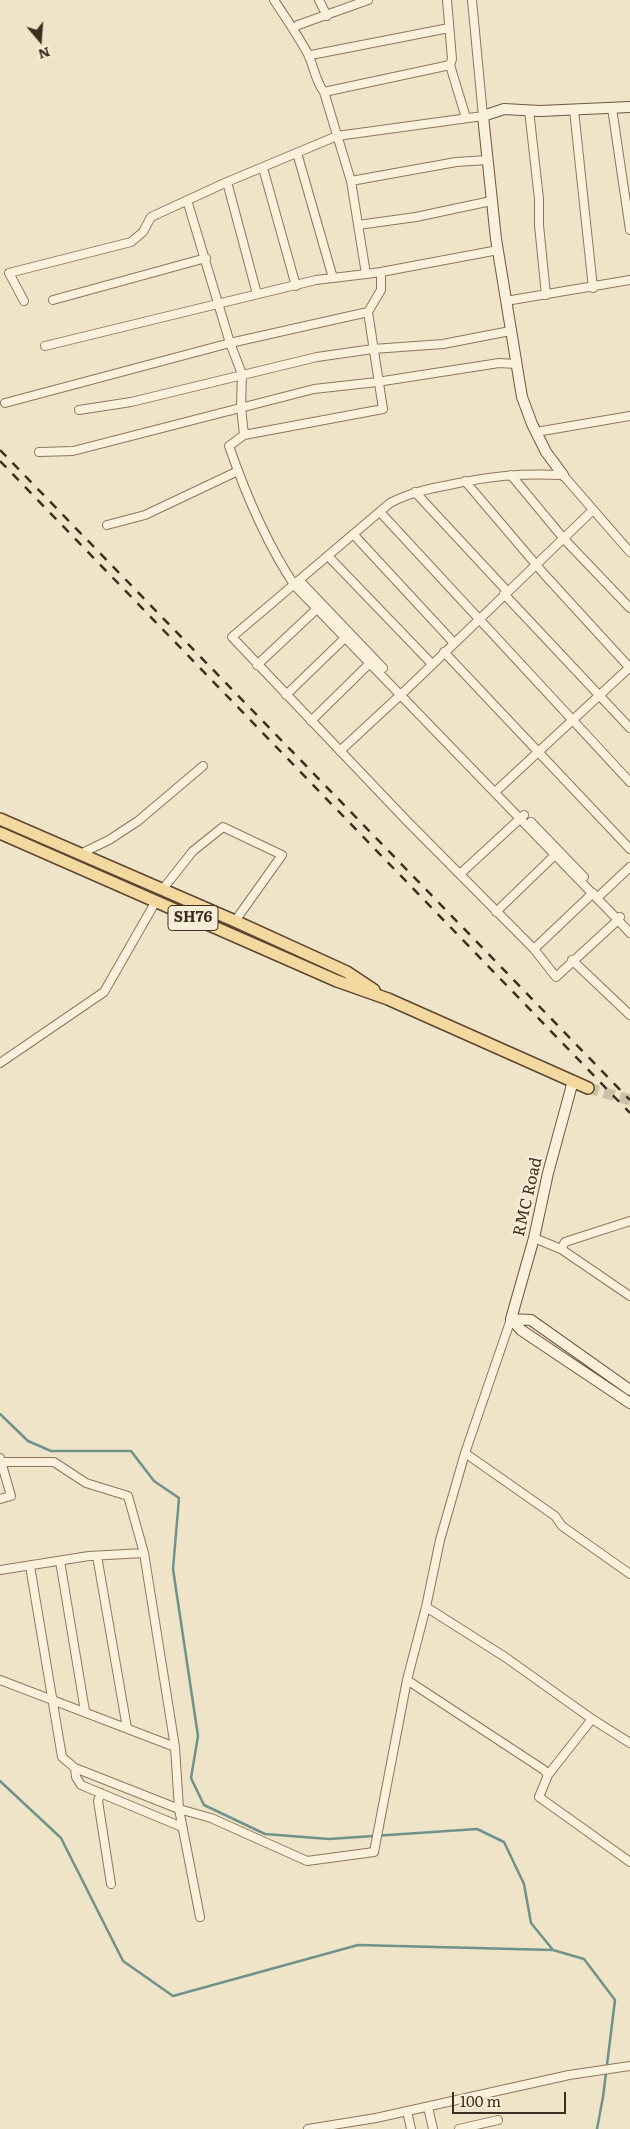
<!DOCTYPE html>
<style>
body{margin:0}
#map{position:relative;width:630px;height:2129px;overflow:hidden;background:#f0e4c8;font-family:Literata,serif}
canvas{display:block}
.north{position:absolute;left:15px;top:15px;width:50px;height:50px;-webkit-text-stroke:4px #f7eed8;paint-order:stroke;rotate:162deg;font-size:14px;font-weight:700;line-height:20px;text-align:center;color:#3d2e20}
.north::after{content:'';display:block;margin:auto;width:18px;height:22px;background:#3d2e20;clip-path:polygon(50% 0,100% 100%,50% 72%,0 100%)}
.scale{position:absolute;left:452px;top:2092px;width:114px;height:22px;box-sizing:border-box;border:2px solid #3d2e20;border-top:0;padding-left:6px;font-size:15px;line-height:18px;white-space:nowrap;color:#3d2e20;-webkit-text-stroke:4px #f7eed8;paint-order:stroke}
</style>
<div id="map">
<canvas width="630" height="2129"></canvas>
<div class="north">N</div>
<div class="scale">100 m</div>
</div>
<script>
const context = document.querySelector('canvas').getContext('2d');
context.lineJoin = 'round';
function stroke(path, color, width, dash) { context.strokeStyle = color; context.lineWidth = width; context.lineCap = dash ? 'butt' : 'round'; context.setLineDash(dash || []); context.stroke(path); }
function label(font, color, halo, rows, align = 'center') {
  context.font = font + ' Literata,serif'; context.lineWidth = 4.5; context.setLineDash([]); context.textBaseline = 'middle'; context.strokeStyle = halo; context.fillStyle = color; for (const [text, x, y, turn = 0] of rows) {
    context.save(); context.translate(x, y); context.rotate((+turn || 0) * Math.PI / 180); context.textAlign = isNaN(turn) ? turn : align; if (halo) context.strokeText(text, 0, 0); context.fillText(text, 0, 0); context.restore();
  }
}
const stream = new Path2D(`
 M 0,1414 L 28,1441 L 51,1451 L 131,1451 L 154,1481 L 179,1498 L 173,1569 L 198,1736 L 191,1778 L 204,1805 L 265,1834 L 329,1839 L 477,1829 L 504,1842 L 524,1884 L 531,1923 L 553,1950
 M 0,1781 L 61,1838 L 123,1961 L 173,1996 L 358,1945 L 553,1950 L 584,1959 L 615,2000 L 603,2097 L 597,2129`);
const primaryTunnel = new Path2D(`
 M 588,1088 L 630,1100`);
const street = new Path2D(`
 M 274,0 C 286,18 299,37 309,56 C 314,68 316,82 324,92 L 351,181 L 366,274 L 381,272
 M 319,0 L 327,16
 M 447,0 L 452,59 L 450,65 L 466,118
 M 293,29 L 298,25 L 368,0
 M 309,57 L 311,55 L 449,28
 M 324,92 L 450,65
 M 612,108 L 630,230
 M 529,110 L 539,199 L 539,225 L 546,295
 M 574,110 L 593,288
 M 297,153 L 333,278
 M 263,168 L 296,286
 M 351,181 L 456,162 L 487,160
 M 227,182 L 257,294
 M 187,200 L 230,343 L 368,312 L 381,290 L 381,272 L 498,250
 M 358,225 L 416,217 L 491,201
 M 53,300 L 206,258
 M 24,301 L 9,273 L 131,242 L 143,232 L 151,217 L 227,182 L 337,136 L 483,116 L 472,0
 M 506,301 L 630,280
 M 45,346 L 316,280 L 366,274
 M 5,403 L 230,343 L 242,374 L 241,407 L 244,435 L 229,446 C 246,495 266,543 295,586 L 618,920 L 620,917
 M 79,410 L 131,402 L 317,357 L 373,349 L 443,344 L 510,331
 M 536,432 L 630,416
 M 244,435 L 383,409 L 368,312
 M 39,452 L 73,451 L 314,389 L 377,382 L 499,363 L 516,364
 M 511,475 L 564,539 L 630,608
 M 465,481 L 544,574 L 630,668
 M 415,492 L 507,591
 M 380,512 L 630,782
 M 107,525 L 145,515 L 238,471
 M 353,534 L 454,643
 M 630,552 L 563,475 C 520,473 490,476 449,485 C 428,489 409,493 390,503 L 232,637 L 406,820 L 534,949 L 556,977 L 618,920 L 630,933
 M 328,556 L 432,664
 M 300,581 L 383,668
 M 504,594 L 630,728
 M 444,652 L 630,849
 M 257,665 L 321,605
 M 286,695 L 349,634
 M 311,721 L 373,660
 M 340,751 L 409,687 L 593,510
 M 495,792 L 630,667
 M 531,822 L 584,877
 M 80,854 L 109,840 L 138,821 L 203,766
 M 460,874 L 524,815
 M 162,890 L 193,851 L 223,827 L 282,855 L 235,921
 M 597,898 L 630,867
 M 496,912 L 558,852
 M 534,949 L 593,893
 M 572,960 L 630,1015
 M 0,1063 L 104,992 L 156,901
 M 534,1238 L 561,1249 L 630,1296
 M 561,1249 L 565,1242 L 630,1221
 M 465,1453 L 555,1516 L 562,1526 L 630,1574
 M 0,1458 L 11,1496 L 0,1499
 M 144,1553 L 175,1747 L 179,1809 L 211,1818 L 307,1861 L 374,1852 L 407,1680 L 426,1607 L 440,1540 L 465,1453 L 511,1319
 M 97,1556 L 127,1728
 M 60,1561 L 85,1711
 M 30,1566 L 62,1757 L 75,1768 L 179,1809 L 200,1917
 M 0,1570 L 89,1556 L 144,1553 L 128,1496 L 86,1483 L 54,1462 L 2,1462
 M 426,1607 L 505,1657 L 592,1719 L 630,1743
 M 0,1680 L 175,1747
 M 407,1680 L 544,1770 L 548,1775
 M 592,1719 L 548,1775 L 539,1797 L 630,1862
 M 75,1768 L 76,1777 L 81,1785 L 182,1827
 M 101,1793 L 98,1801 L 111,1884
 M 428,2107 L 433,2129
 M 407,2111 L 411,2129
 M 308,2129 L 376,2118 L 569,2075 L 630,2066
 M 459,2129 L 498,2120`);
const secondary = new Path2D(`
 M 563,475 L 546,452 L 532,424 L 522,397 L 496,239 L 483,116 L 504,109 L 540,111 L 630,107
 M 511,1319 L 534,1238 L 548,1173 L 573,1081
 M 511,1319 L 521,1330 L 630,1403
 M 511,1319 L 531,1320 L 630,1390`);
const primary = new Path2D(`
 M 0,819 L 235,921 L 347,972 L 374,990
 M 0,833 L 337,981 L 388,999 L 588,1088`);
const rail = new Path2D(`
 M 0,450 L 630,1100
 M 0,461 L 630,1113`);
const shields = [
 [193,918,50]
];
const shieldNames = [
 ["SH76",193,918]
];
const streetNames = [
 ["RMC Road",528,1197,-77]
];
stroke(stream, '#6f938a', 2.5);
stroke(primaryTunnel, '#ccc0a6', 11, [11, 5.5]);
stroke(street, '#8d765c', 10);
stroke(secondary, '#6f573f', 12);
stroke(primary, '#5b4430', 14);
stroke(street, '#faf1dc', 8);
stroke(secondary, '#faf1dc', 10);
stroke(primary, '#f3d9a0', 11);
stroke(rail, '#3d2e20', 2.5, [9, 9]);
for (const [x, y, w] of shields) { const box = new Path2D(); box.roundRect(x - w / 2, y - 12.5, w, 25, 4); context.fillStyle = '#f7eed8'; context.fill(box); stroke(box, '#3d2e20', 1); }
label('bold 15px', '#3d2e20', null, shieldNames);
label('16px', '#3d2e20', '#f7eed8', streetNames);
</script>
